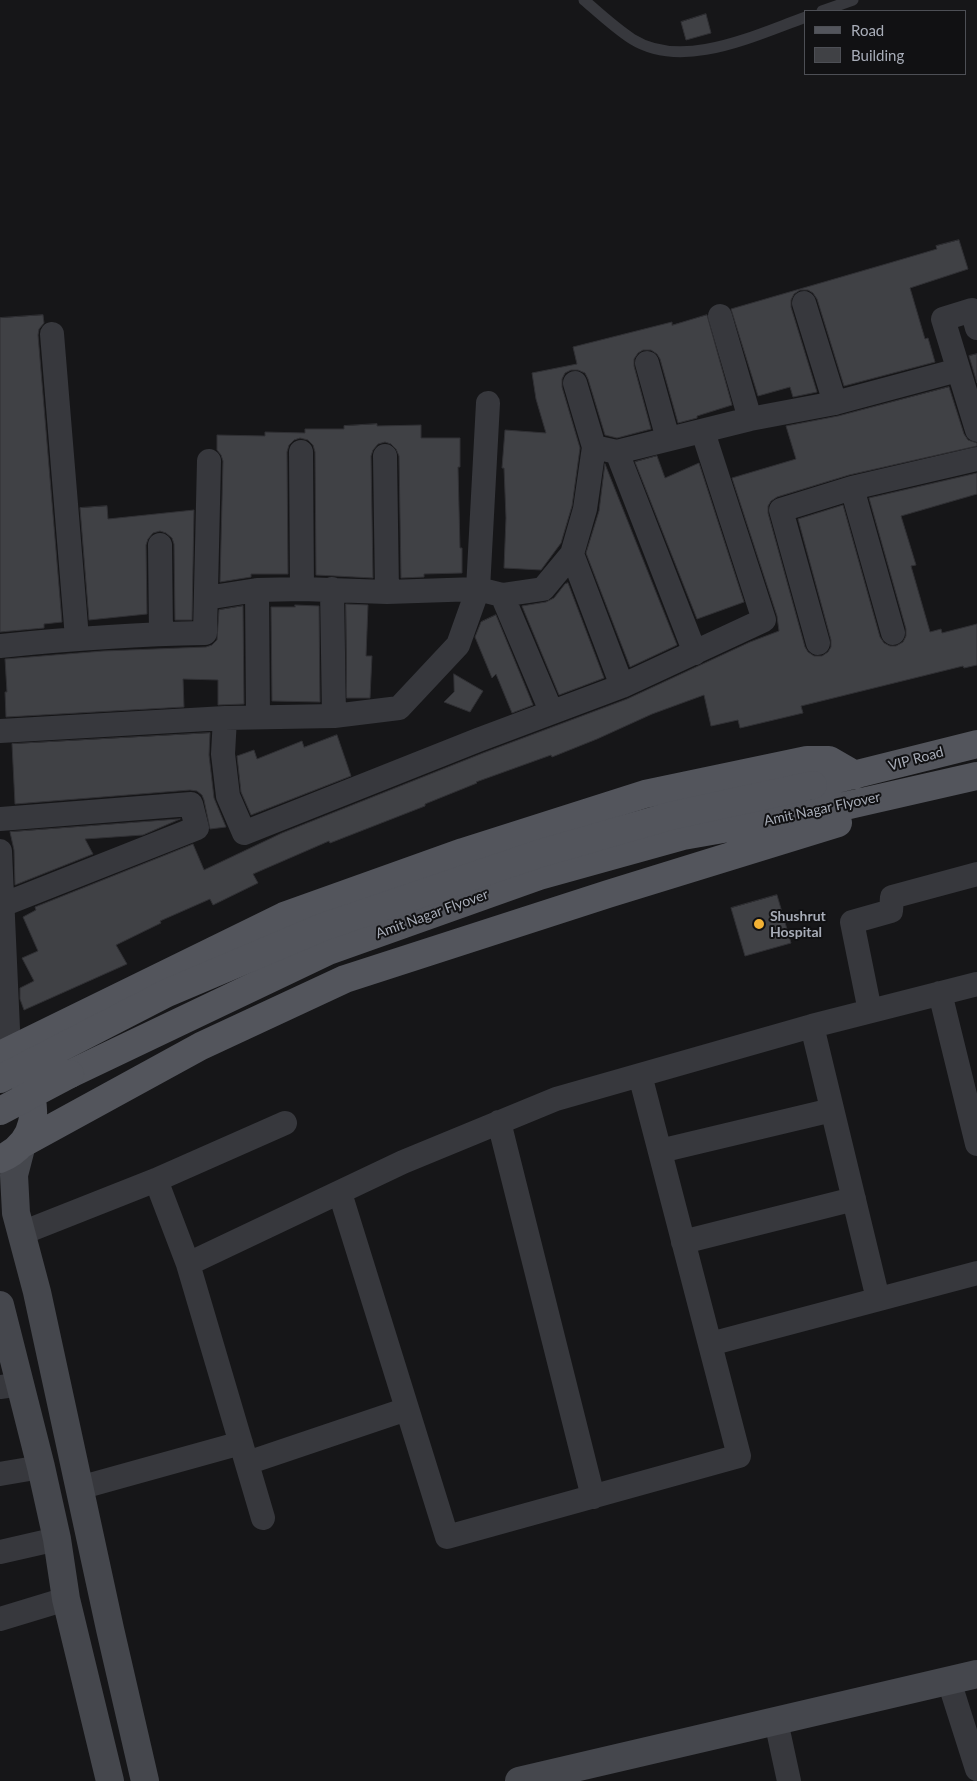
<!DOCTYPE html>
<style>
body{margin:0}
#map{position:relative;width:977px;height:1781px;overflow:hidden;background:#161618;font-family:Lato,sans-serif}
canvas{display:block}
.legend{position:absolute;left:804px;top:10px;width:162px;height:65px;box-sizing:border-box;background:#111113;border:1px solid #4d4f55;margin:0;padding:6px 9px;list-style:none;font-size:15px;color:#a8adb8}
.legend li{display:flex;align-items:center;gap:10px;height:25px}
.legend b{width:25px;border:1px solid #4d4f55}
</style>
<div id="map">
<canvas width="977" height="1781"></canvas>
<ul class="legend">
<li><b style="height:6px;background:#53555c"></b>Road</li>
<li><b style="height:14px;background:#404145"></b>Building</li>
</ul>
</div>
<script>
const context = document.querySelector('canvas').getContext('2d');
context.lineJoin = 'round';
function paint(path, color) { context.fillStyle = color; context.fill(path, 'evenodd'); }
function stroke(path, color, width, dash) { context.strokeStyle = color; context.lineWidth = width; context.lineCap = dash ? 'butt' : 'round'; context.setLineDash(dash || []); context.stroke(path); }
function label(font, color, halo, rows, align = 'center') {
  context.font = font + ' Lato,sans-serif'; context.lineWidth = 4; context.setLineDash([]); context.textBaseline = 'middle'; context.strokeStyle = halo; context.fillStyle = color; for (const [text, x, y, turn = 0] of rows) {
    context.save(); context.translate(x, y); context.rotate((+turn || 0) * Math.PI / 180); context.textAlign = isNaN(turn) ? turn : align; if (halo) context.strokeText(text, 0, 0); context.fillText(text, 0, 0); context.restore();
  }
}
const building = new Path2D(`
 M 706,14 L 711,33 L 686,40 L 681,22 Z
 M 959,240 L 968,269 L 910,288 L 925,339 L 928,338 L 935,362 L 844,386 L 817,299 L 813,293 L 808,290 L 800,290 L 794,294 L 791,300 L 791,307 L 817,392 L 793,397 L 790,387 L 758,396 L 731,309 L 886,264 L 937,249 L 936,246 Z
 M 43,315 L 44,323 L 39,329 L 38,335 L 62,622 L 44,624 L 44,628 L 0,632 L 0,318 Z
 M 707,315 L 732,405 L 697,416 L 697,418 L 678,423 L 660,359 L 657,354 L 651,350 L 643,350 L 638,353 L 634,359 L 634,366 L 651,429 L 617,438 L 605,435 L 588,379 L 585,373 L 578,370 L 571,370 L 565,373 L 562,379 L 562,387 L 580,448 L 572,506 L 561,543 L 541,570 L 504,568 L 506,518 L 504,468 L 502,468 L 505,430 L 546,433 L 536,399 L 532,373 L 577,364 L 573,347 L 672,322 L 672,325 Z
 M 977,354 L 977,383 L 969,356 Z
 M 949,387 L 964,434 L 968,440 L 977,443 L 977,446 L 849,475 L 777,497 L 771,501 L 768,506 L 768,513 L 805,647 L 808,652 L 814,656 L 822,656 L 828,652 L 831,647 L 831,640 L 798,519 L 843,505 L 880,637 L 884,643 L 890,646 L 896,646 L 903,642 L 906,636 L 906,629 L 869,498 L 977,473 L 977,494 L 901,516 L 916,565 L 911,566 L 930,632 L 941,629 L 942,633 L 977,624 L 977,665 L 964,668 L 963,666 L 801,706 L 803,713 L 740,728 L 738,720 L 711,726 L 704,695 L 652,714 L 597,739 L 552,757 L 551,755 L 476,782 L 477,783 L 425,804 L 425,806 L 330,843 L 329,841 L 253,874 L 258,883 L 213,905 L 210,899 L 160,921 L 161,923 L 116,945 L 127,964 L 24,1010 L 20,999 L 20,988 L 34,981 L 22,958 L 38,951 L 23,917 L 36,910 L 35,907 L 193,844 L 204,870 L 282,833 L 483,753 L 627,699 L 750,642 L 779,631 L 777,616 L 732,478 L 796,459 L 786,426 L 838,416 Z
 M 377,424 L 377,426 L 421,425 L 421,438 L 460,438 L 460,467 L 458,467 L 460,548 L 462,548 L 462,573 L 424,574 L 424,577 L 401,578 L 399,456 L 396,449 L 391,444 L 385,442 L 378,444 L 373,450 L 371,456 L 373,578 L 316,575 L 315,452 L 313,445 L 308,440 L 300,438 L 294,440 L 289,445 L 287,452 L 288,574 L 251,574 L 251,577 L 220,582 L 223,461 L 221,455 L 217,450 L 217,435 L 265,436 L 265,432 L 305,433 L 305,429 L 344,429 L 344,426 Z
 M 657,456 L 665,478 L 699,463 L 744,602 L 697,619 L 635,462 Z
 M 605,464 L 677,645 L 630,667 L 586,553 L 599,511 Z
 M 107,506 L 108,519 L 194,510 L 192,620 L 175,620 L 174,544 L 172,538 L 166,533 L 160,531 L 153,533 L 148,539 L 146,545 L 147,614 L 89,620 L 80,508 Z
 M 568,583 L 604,678 L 559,695 L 522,606 L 546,602 L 554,598 L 565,584 Z
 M 346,604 L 368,605 L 366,656 L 372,656 L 370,698 L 347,698 Z
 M 295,605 L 319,606 L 320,702 L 272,701 L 271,607 L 295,607 Z
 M 243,606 L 244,704 L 218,705 L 218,680 L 183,679 L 184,707 L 6,717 L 5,692 L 7,692 L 5,659 L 103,651 L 206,647 L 212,645 L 217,640 L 219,610 Z
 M 496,615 L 533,705 L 512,713 L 496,674 L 492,678 L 475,637 L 481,622 Z
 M 454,674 L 483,691 L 470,712 L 444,702 L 454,692 Z
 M 210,733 L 209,755 L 214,798 L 226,827 L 210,829 L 204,800 L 202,795 L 197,791 L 190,790 L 15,804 L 12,744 Z
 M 337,735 L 351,776 L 251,815 L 241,792 L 237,756 L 254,750 L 257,759 L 302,741 L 304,747 Z
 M 180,819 L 143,835 L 85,839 L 93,854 L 15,885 L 14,850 L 10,832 Z
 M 777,895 L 791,943 L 745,956 L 731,908 Z`);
const lane = new Path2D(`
 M 584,0 C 599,13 615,28 632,39 C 683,71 755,35 806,17
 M 822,11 L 853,0`);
const street = new Path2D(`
 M 804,303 L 835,403
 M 720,316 L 750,419
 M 977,328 L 972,310 L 943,319 L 977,430
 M 52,334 L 77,638
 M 647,363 L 668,439
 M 575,383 L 594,447
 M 488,403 L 478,589 L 458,645 L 399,708 L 334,716 L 225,718 L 223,754 L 228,796 L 244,833 L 478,740 L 622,686 L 764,620 L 703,432
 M 301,452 L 302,589
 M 617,452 L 695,653
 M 385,456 L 387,592
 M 852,488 L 893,633
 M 160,545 L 161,633
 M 572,554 L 622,686
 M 332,589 L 334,716
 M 257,590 L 258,717
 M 502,595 L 551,711
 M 206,598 L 257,590 L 302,589 L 387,592 L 478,589 L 502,595 L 543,589 L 572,554 L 585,509 L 594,447 L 617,452 L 750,419 L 835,403 L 958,370
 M 818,643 L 781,510 L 852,488 L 977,459
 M 0,646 C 68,639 136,634 205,633 L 209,461
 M 0,731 L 225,718
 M 0,819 L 191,804 L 197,828 L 2,905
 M 0,851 L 8,1029 L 0,1044
 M 940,993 L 977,1144
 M 870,1011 L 852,922 L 891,911 L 892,897 L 977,874
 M 812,1026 L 878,1299
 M 499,1122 L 593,1497
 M 660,1151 L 832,1110
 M 156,1180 L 188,1264 L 263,1518
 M 340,1193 L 447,1537 L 739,1456 L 640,1075
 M 22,1233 L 156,1180 L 285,1123
 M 683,1242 L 854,1199
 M 188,1264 L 403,1162 L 556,1099 L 812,1026 L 977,984
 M 710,1344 L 977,1273
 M 0,1387 L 21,1384
 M 247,1463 L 407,1409
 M 0,1474 L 41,1467
 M 79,1488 L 241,1443
 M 0,1552 L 57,1539
 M 0,1619 L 66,1599
 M 949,1681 L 977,1769
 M 776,1721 L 789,1781`);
const secondary = new Path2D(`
 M 22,1144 L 14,1175 L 16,1213 L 37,1292 L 110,1629 L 145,1781
 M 0,1305 L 41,1467 L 57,1539 L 66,1599 L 110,1781
 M 519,1781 L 977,1674`);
const primary = new Path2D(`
 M 813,785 L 977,744
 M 0,1055 L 284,916 L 463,852 L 645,794 L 807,760 L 829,760 L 855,775
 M 70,1074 L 328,951 L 539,876 L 683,836 L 814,813 L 977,776
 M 22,1144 L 201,1046 L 345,979 L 608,894 L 838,823
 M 0,1159 C 37,1143 42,1105 20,1075`);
const primaryBridge = new Path2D(`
 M 0,1079 L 167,993 L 323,927 L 538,854 L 670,816 L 813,785
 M 0,1111 L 70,1074`);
const markers = [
 [759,924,6,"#f2b134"]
];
const streetNames = [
 ["VIP Road",916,759,-15],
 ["Amit Nagar Flyover",822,809,-12],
 ["Amit Nagar Flyover",432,914,-20]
];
const poiNames = [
 ["Shushrut",770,916],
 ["Hospital",770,932]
];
paint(building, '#404145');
stroke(building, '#303034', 1);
stroke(lane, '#37383d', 11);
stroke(street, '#37383d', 24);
stroke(secondary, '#45474d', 28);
stroke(primary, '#53555c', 28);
stroke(primaryBridge, '#53555c', 28);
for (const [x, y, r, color] of markers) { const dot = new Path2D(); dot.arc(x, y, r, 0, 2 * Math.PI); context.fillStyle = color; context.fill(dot); stroke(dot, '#111113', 2); }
label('14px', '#a8adb8', '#111113', streetNames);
label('bold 14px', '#a8adb8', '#111113', poiNames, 'left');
</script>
